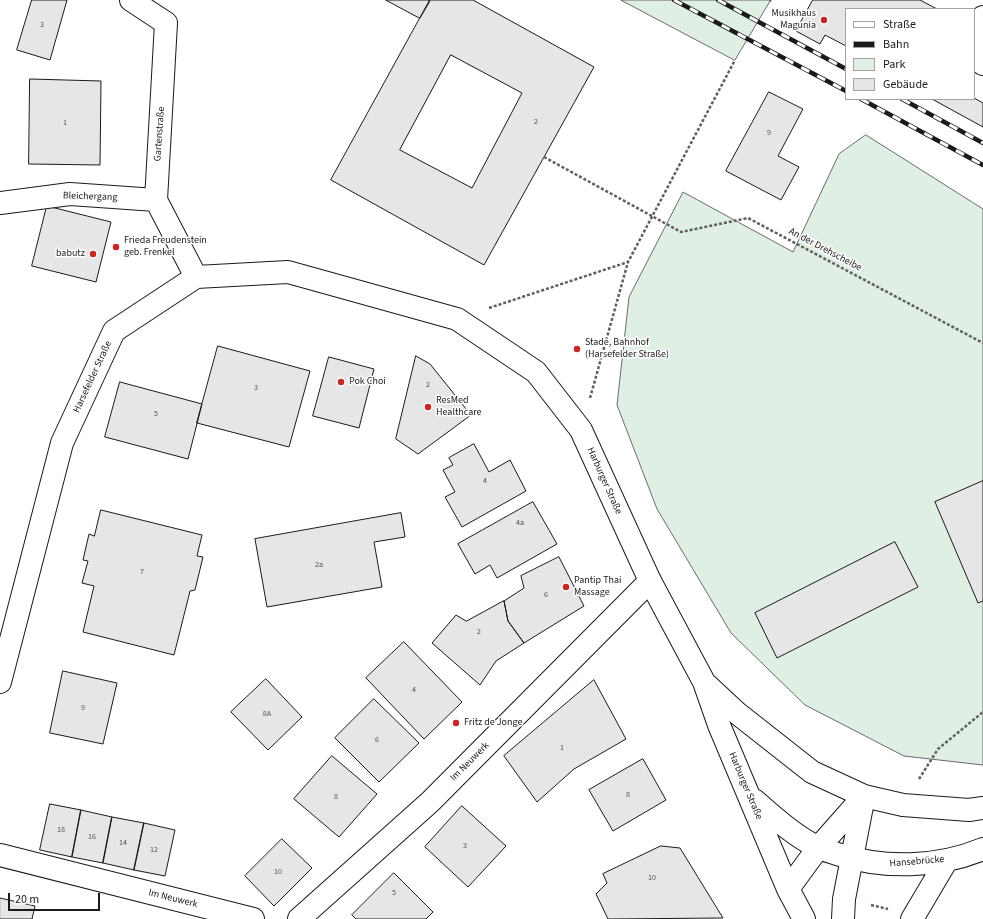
<!DOCTYPE html>
<meta charset="utf-8">
<style>
body{margin:0}
#map{position:relative;width:983px;height:919px;overflow:hidden;background:#fff;font-family:"Source Sans 3",sans-serif}
canvas{display:block}
.legend{position:absolute;left:845px;top:8px;width:130px;height:92px;box-sizing:border-box;background:#fff;border:1px solid #a3a3a3;margin:0;padding:5px 7px;list-style:none;font-size:12px;color:#1a1a1a}
.legend li{display:flex;align-items:center;gap:8px;height:20px}
.legend b{width:20px;border:1px solid #a3a3a3}
.scale{position:absolute;left:8px;top:893px;width:92px;height:18px;box-sizing:border-box;border:2px solid #1a1a1a;border-top:0;padding-left:5px;font-size:12px;line-height:14px;white-space:nowrap;color:#1a1a1a;-webkit-text-stroke:3px #fff;paint-order:stroke}
</style>
<div id="map">
<canvas width="983" height="919"></canvas>
<ul class="legend">
<li><b style="height:5px;background:#fff"></b>Straße</li>
<li><b style="height:5px;background:#1a1a1a"></b>Bahn</li>
<li><b style="height:11px;background:#e0efe3"></b>Park</li>
<li><b style="height:11px;background:#e6e6e6"></b>Gebäude</li>
</ul>
<div class="scale">20 m</div>
</div>
<script>
const context = document.querySelector('canvas').getContext('2d');
context.lineJoin = 'round';
function paint(path, color) { context.fillStyle = color; context.fill(path, 'evenodd'); }
function stroke(path, color, width, dash) { context.strokeStyle = color; context.lineWidth = width; context.lineCap = dash ? 'butt' : 'round'; context.setLineDash(dash || []); context.stroke(path); }
function label(font, color, halo, rows, align = 'center') {
  context.font = font + ' "Source Sans 3",sans-serif'; context.lineWidth = 3; context.setLineDash([]); context.textBaseline = 'middle'; context.strokeStyle = halo; context.fillStyle = color; for (const [text, x, y, turn = 0] of rows) {
    context.save(); context.translate(x, y); context.rotate((+turn || 0) * Math.PI / 180); context.textAlign = isNaN(turn) ? turn : align; if (halo) context.strokeText(text, 0, 0); context.fillText(text, 0, 0); context.restore();
  }
}
const green = new Path2D(`
 M 621,0 L 769,0 L 770,1 L 735,60 Z
 M 866,135 L 983,209 L 983,765 L 904,756 L 805,705 L 731,633 L 657,509 L 617,405 L 629,297 L 683,192 L 793,252 L 839,154 Z`);
const building = new Path2D(`
 M 32,0 L 67,0 L 50,60 L 17,50 Z
 M 386,0 L 428,0 L 430,1 L 420,18 Z
 M 430,0 L 473,0 L 594,67 L 484,265 L 331,180 ZM 451,55 L 522,93 L 472,188 L 400,150 Z
 M 813,0 L 920,0 L 937,9 L 846,9 L 846,46 L 825,35 L 820,44 L 796,31 Z
 M 30,79 L 101,81 L 100,165 L 29,164 Z
 M 769,92 L 803,109 L 778,156 L 799,167 L 781,200 L 726,171 Z
 M 974,98 L 983,103 L 983,127 L 932,99 Z
 M 47,206 L 111,222 L 96,282 L 32,266 Z
 M 218,346 L 310,371 L 289,447 L 197,423 Z
 M 416,356 L 430,364 L 471,415 L 418,454 L 396,439 Z
 M 329,357 L 374,369 L 359,428 L 313,416 Z
 M 120,382 L 202,404 L 188,459 L 105,437 Z
 M 474,444 L 489,472 L 510,460 L 526,491 L 462,527 L 445,497 L 455,492 L 443,470 L 453,465 L 449,458 Z
 M 983,481 L 983,601 L 978,603 L 935,502 Z
 M 533,502 L 557,544 L 497,578 L 490,565 L 475,574 L 458,544 Z
 M 101,510 L 202,535 L 197,556 L 203,557 L 195,590 L 190,591 L 174,655 L 83,632 L 94,586 L 82,583 L 88,561 L 83,560 L 89,534 L 94,536 Z
 M 401,513 L 405,537 L 374,542 L 382,587 L 267,607 L 255,539 Z
 M 895,542 L 918,587 L 777,658 L 755,613 Z
 M 559,557 L 584,606 L 524,643 L 508,621 L 504,601 L 524,588 L 521,576 Z
 M 504,601 L 508,621 L 524,643 L 496,661 L 480,685 L 432,643 L 456,615 L 466,621 Z
 M 404,642 L 462,702 L 424,739 L 366,678 Z
 M 63,671 L 117,683 L 103,744 L 50,733 Z
 M 266,679 L 302,717 L 268,750 L 231,712 Z
 M 594,680 L 626,739 L 574,769 L 537,802 L 504,756 Z
 M 374,699 L 419,743 L 379,782 L 335,738 Z
 M 332,756 L 377,794 L 339,837 L 294,799 Z
 M 643,759 L 666,800 L 613,831 L 589,790 Z
 M 50,804 L 81,810 L 72,857 L 40,850 Z
 M 462,806 L 506,846 L 468,887 L 425,847 Z
 M 81,810 L 112,817 L 103,863 L 72,857 Z
 M 112,817 L 144,823 L 134,870 L 103,863 Z
 M 144,823 L 175,830 L 165,876 L 134,870 Z
 M 282,839 L 312,868 L 274,906 L 245,876 Z
 M 661,846 L 680,848 L 723,918 L 608,919 L 596,894 L 607,883 L 603,874 Z
 M 394,873 L 433,912 L 426,919 L 356,919 L 352,915 Z
 M 0,898 L 35,906 L 32,919 L 0,919 Z`);
const path = new Path2D(`
 M 770,1 L 771,0
 M 544,157 L 681,232 L 748,218 L 983,343
 M 489,308 L 628,262 L 735,60
 M 590,398 L 628,262
 M 919,779 L 938,749 L 983,712
 M 871,905 L 888,909`);
const minor = new Path2D(`
 M 131,0 L 166,23 L 156,200 L 196,277
 M 983,17 C 976,31 974,50 983,64
 M 0,203 L 70,194 L 156,200
 M 0,855 L 253,919
 M 299,919 L 430,802 L 650,581`);
const major = new Path2D(`
 M 0,682 L 62,443 L 114,331 L 196,277 L 288,272 L 457,319 L 536,372 L 581,430 L 650,581 L 704,682 L 719,725 L 788,889 L 804,919
 M 707,685 L 737,713 L 812,772 L 864,796 L 903,805 L 969,810 L 983,808
 M 754,800 C 774,817 793,835 817,847 C 823,850 831,852 837,854 C 884,869 937,868 983,849
 M 788,889 L 818,848 L 864,796
 M 843,919 L 844,899 L 864,796
 M 912,919 L 947,860`);
const rail = new Path2D(`
 M 674,0 L 846,91
 M 718,0 L 846,69
 M 861,99 L 983,165
 M 902,99 L 983,143`);
const markers = [
 [824,20,4,"#c62828"],
 [116,247,4,"#c62828"],
 [93,254,4,"#c62828"],
 [577,349,4,"#c62828"],
 [341,382,4,"#c62828"],
 [428,407,4,"#c62828"],
 [566,587,4,"#c62828"],
 [456,723,4,"#c62828"]
];
const numberNames = [
 ["3",42,25],
 ["2",536,122],
 ["1",65,123],
 ["9",769,133],
 ["2",428,385],
 ["3",256,388],
 ["5",156,414],
 ["4",485,481],
 ["4a",520,523],
 ["2a",319,565],
 ["7",142,572],
 ["6",546,595],
 ["2",479,632],
 ["4",414,690],
 ["9",83,708],
 ["8A",267,714],
 ["6",377,740],
 ["1",562,748],
 ["8",628,795],
 ["8",336,797],
 ["18",61,830],
 ["16",92,837],
 ["14",123,843],
 ["3",465,846],
 ["12",154,850],
 ["10",278,872],
 ["10",652,878],
 ["5",394,893]
];
const poiNames = [
 ["Musikhaus",816,14,"right"],
 ["Magunia",816,26,"right"],
 ["Frieda Freudenstein",124,241],
 ["geb. Frenkel",124,253],
 ["babutz",85,254,"right"],
 ["Stade, Bahnhof",585,343],
 ["(Harsefelder Straße)",585,355],
 ["Pok Choi",349,382],
 ["ResMed",436,401],
 ["Healthcare",436,413],
 ["Pantip Thai",574,581],
 ["Massage",574,593],
 ["Fritz de Jonge",464,723]
];
const streetNames = [
 ["Gartenstraße",160,134,-86],
 ["Bleichergang",90,197,2],
 ["An der Drehscheibe",825,250,28],
 ["Harsefelder Straße",93,377,-65],
 ["Harburger Straße",604,481,66],
 ["Im Neuwerk",470,762,-45],
 ["Harburger Straße",745,786,67],
 ["Hansebrücke",917,862,-5],
 ["Im Neuwerk",173,899,14]
];
paint(green, '#e0efe3');
stroke(green, '#6a6a6a', 1);
paint(building, '#e6e6e6');
stroke(building, '#1a1a1a', 1);
stroke(minor, '#1a1a1a', 24);
stroke(major, '#1a1a1a', 24);
stroke(path, '#5f5f5f', 2.5, [3, 2]);
stroke(minor, '#fff', 22);
stroke(major, '#fff', 22);
stroke(rail, '#1a1a1a', 4.5);
stroke(rail, '#fff', 3, [9]);
for (const [x, y, r, color] of markers) { const dot = new Path2D(); dot.arc(x, y, r, 0, 2 * Math.PI); context.fillStyle = color; context.fill(dot); stroke(dot, '#fff', 1.5); }
label('8px', '#4d4d4d', null, numberNames);
label('10px', '#1a1a1a', '#fff', poiNames, 'left');
label('10px', '#1a1a1a', '#fff', streetNames);
</script>
